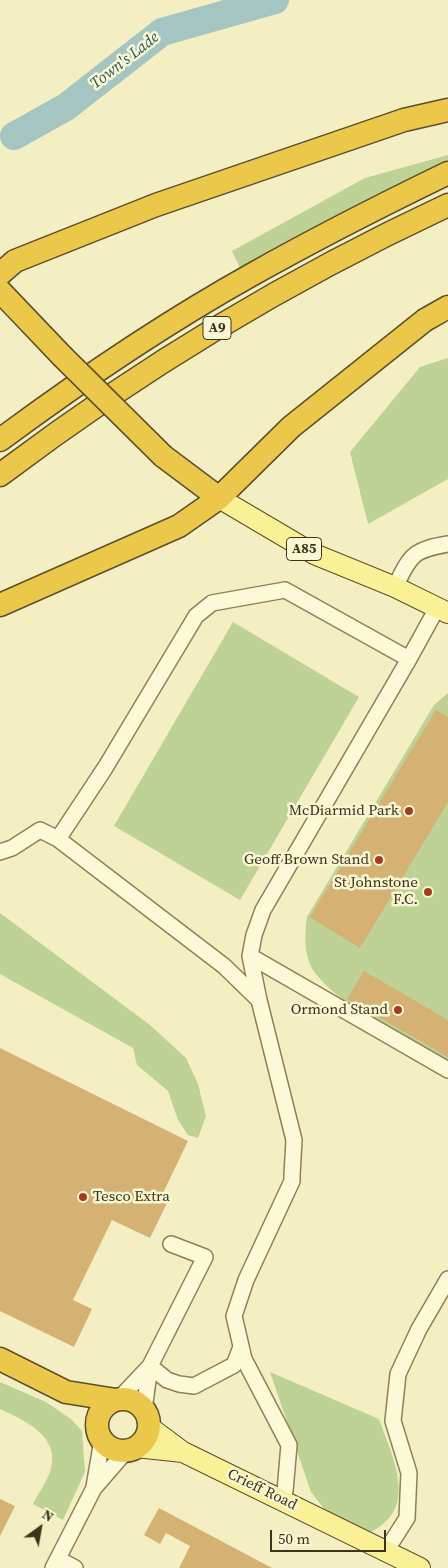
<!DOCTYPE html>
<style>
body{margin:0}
#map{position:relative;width:448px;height:1568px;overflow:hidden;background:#f3efc2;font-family:"Source Serif 4",serif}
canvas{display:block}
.north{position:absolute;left:15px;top:1503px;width:50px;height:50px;-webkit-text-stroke:4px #f9f6d2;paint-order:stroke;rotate:32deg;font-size:14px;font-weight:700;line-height:20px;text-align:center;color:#3d331c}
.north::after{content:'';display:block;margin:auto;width:18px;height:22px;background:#3d331c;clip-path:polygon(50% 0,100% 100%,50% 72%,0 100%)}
.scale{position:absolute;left:270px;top:1530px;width:116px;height:22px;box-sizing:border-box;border:2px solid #3d331c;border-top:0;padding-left:6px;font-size:15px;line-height:18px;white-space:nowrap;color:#3d331c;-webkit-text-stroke:4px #f9f6d2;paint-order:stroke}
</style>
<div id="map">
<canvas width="448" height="1568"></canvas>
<div class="north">N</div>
<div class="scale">50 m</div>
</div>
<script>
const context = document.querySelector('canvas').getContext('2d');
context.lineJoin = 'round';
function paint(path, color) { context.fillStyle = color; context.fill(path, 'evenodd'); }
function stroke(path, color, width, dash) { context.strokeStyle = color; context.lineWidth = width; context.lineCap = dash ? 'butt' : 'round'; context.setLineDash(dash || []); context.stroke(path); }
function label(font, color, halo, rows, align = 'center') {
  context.font = font + ' "Source Serif 4",serif'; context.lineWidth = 5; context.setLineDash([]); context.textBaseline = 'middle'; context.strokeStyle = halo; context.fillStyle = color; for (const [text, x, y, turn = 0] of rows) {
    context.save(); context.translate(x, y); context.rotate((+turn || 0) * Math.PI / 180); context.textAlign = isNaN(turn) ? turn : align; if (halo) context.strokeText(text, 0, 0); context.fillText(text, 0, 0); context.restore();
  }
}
const green = new Path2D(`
 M 448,155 L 448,169 L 242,272 L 232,251 L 365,178 Z
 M 448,358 L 448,479 L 368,524 L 350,452 L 420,367 Z
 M 233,622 L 359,697 L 240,900 L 114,826 Z
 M 448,693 L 448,1061 C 413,1041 323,999 309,962 C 304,947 305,932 307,917 L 434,705 Z
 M 0,913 L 150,1025 L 186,1058 L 198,1084 L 206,1116 L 198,1138 L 188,1135 L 178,1120 L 168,1091 L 137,1065 L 133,1048 L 0,974 Z
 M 270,1372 L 379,1419 C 393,1459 420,1509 369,1533 L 353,1528 L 325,1510 L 311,1492 Z
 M 0,1382 L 46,1402 L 71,1419 L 82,1431 L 85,1472 L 63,1520 L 33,1504 C 38,1494 46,1483 50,1472 C 62,1437 26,1421 0,1409 Z`);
const river = new Path2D(`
 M 14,136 L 66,107 L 162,32 L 275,0`);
const building = new Path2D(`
 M 436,710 L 448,717 L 448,802 L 360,948 L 310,917 Z
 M 364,971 L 448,1020 L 448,1057 L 347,999 Z
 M 0,1048 L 188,1141 L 162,1195 L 169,1199 L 150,1238 L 112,1220 L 73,1300 L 92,1309 L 74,1347 L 0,1311 Z
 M 0,1499 L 15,1506 L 0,1536 Z
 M 159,1508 L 272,1568 L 179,1568 L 190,1546 L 166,1533 L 160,1544 L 144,1535 Z`);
const minor = new Path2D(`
 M 395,587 C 411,555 412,550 448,544
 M 409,659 L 437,608
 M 0,852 L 12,848 L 40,830 L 58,839
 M 250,956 L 448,1070
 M 259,1000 L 224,966 L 58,839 L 105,768 L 196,616 L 212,603 L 285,590 L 409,659 L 263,910 L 254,935 L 250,956 L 259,1000 L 294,1140 L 292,1175 L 292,1181 L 246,1280 L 234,1316 L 244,1359 L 289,1445 L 285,1491 L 282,1499
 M 150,1366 L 167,1380 L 179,1384 L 194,1386 L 234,1365 L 241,1347
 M 119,1399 L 150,1366 L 205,1257 L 171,1244
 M 144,1410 L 150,1366
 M 94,1487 L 102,1440
 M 386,1551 L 407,1518 L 409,1473 L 393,1421 L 398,1374 L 419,1329 L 448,1279
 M 58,1559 L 75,1568
 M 53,1568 L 94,1488 L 127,1450`);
const major = new Path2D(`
 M 219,498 L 314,554 L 395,587 L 448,613
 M 148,1426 L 183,1452 L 420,1568
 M 136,1447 L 183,1452`);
const highway = new Path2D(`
 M 0,274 L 15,261 L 156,205 L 404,120 L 448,110
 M 0,291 L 62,356
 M 0,440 C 81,380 165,323 253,274 C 317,238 382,205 448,173
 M 163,456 L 219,498
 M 0,475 C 140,369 289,279 448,205
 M 0,605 L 179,526 L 219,498 L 291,427 L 425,320 L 448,307
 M 0,1359 L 66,1392 L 116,1400
 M97 1425a26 26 0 1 1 52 0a26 26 0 1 1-52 0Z`);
const highwayBridge = new Path2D(`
 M 62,356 L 163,456`);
const markers = [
 [409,811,5,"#a53c20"],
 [379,860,5,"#a53c20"],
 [428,892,5,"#a53c20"],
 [398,1010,5,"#a53c20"],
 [83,1197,5,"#a53c20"]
];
const shields = [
 [217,328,28],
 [304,549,35]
];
const shieldNames = [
 ["A9",217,328],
 ["A85",304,549]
];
const poiNames = [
 ["McDiarmid Park",399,811],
 ["Geoff Brown Stand",369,860],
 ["St Johnstone",418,883],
 ["F.C.",418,900],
 ["Ormond Stand",388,1010],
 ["Tesco Extra",93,1197,"left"]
];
const streetNames = [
 ["Crieff Road",262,1490,26]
];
const waterNames = [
 ["Town's Lade",125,61,-38]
];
paint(green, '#bdd294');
stroke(river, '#a4c5c2', 28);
paint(building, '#d5b173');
stroke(minor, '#8f8157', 18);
stroke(major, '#5c4d2b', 22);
stroke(highway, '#5c4d2b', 25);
stroke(minor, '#fcf9d6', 15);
stroke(major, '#faf196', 20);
stroke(highway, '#ebc849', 22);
stroke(highwayBridge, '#5c4d2b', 25, []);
stroke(highwayBridge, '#ebc849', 22);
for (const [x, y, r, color] of markers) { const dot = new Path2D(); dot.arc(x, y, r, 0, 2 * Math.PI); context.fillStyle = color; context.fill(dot); stroke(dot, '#f9f6d2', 2); }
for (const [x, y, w] of shields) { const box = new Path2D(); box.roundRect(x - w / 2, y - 11.5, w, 23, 4); context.fillStyle = '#f9f6d2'; context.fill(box); stroke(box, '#3d331c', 1); }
label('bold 14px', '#3d331c', null, shieldNames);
label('15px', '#3d331c', '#f9f6d2', poiNames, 'right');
label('15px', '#3d331c', '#f9f6d2', streetNames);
label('italic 16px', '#2a565e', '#f9f6d2', waterNames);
</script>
